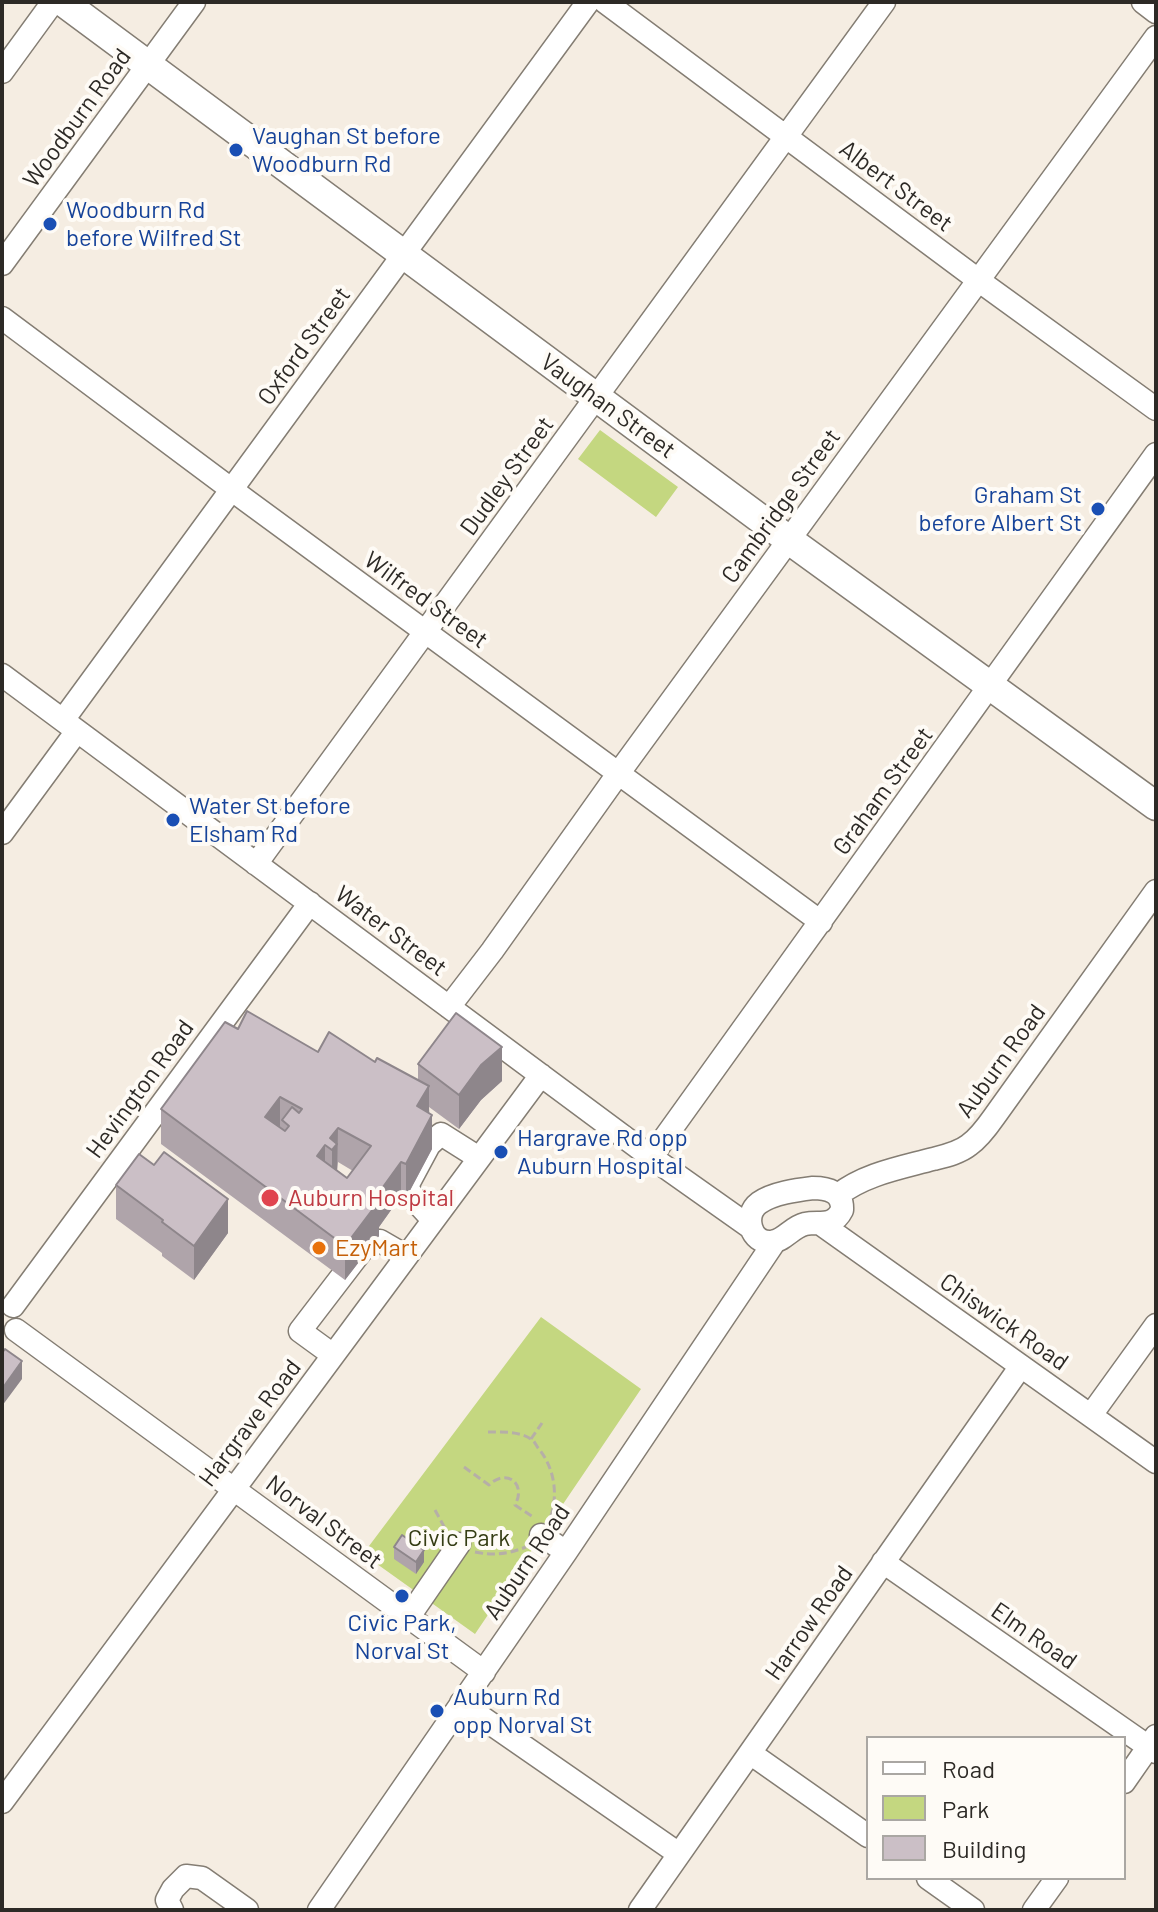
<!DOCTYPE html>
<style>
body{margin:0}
#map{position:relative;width:1158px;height:1912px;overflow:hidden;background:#f5ede2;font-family:Barlow,sans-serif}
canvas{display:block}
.frame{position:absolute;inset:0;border:4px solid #2d2a26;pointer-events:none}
.legend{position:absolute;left:866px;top:1736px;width:260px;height:144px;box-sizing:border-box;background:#fefbf6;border:2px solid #aaa7a3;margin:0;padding:10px 14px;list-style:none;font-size:24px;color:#2d2a26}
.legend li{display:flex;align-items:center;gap:16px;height:40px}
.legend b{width:40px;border:2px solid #aaa7a3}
</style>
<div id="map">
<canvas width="1158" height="1912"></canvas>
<div class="frame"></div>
<ul class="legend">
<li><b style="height:10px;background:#fff"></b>Road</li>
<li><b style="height:22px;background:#c4d780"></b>Park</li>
<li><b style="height:22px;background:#cbbfc6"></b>Building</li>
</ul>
</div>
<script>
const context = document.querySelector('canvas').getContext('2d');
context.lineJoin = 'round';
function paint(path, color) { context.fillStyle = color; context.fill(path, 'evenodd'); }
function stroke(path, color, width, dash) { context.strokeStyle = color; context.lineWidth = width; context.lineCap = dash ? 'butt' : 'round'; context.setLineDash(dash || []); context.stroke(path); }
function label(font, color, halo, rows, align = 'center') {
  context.font = font + ' Barlow,sans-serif'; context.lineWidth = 8; context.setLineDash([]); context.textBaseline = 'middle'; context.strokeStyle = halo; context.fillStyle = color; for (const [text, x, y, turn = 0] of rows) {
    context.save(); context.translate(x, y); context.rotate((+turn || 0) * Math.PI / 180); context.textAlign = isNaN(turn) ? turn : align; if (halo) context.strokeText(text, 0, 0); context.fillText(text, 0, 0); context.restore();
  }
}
const green = new Path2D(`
 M 600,430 L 678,487 L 656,517 L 578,459 Z
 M 541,1317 L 641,1389 L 475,1634 L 363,1554 Z`);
const path = new Path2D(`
 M 488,1432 C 501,1432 519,1431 531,1439 C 535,1441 536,1446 539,1449 C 555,1469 559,1497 549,1521
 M 531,1439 L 542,1423
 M 464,1467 L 489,1485 C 506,1468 527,1483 515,1505 L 533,1517
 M 435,1510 L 447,1532
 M 475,1552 C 494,1556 508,1554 526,1547`);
const minor = new Path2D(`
 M 605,2 L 989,288 L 1156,409
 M 1143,2 L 1156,12
 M 2,72 L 53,2
 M 2,264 L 194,2
 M 2,318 L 247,501 L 821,922
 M 2,675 L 651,1157 L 750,1227
 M 63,720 L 588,2
 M 2,833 L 77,731
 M 256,864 L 884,2
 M 449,1007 L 492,951 L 618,774 L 1156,37
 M 651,1157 L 1156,454
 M 813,1188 C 828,1188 843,1192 842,1210 C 833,1228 820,1221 805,1224 C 792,1227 785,1240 772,1242 C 750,1244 743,1215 759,1203 C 773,1193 797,1190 813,1188 Z
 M 838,1195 C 865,1174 900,1168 933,1159 C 945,1156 959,1153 969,1145 C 979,1138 987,1127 994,1117 L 1156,891
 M 433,1220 L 413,1198 L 407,1186 L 429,1145 L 441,1134 L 479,1158
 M 821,1224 L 1156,1462
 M 13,1306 L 310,903
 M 16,1330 L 484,1672
 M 333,1355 L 300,1331 L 369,1241 L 380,1241 L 406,1256
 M 1091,1415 L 1156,1325
 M 541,1535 L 566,1552
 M 883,1562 L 1156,1752
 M 408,1618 L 459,1544
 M 461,1703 L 679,1854
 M 750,1753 L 868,1836
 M 1124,1782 L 1156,1736
 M 2,1802 L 541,1075
 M 928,1878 L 973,1910
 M 172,1910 L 167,1900 L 173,1889 L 186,1876 L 202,1878 L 247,1910
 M 319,1910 L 566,1552 L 775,1241
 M 640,1910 L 1021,1366
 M 1034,1910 L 1057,1878`);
const major = new Path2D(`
 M 63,2 L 789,540 L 1156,806`);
const wall = new Path2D(`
 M 238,1029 L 318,1052 L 375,1062 L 418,1080 L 418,1064 L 502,1081 L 481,1100 L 459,1129 L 429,1107 L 432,1149 L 406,1198 L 401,1196 L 379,1227 L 379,1236 L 345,1280 L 161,1144 L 161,1109 ZM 338,1162 L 353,1171 L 347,1178 L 337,1170 Z
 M 116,1185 L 228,1233 L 194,1280 L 162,1256 L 162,1253 L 116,1219 Z
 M 394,1547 L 424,1562 L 416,1574 L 394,1559 Z`);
const shadedWall = new Path2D(`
 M 502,1047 L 502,1081 L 481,1100 L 459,1129 L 459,1095 L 481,1065 Z
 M 429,1086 L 429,1120 L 432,1115 L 432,1149 L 406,1198 L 406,1164 L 417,1106 Z
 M 280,1097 L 280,1131 L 265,1117 Z
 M 338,1128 L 337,1178 L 332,1184 L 332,1150 L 330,1138 Z
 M 325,1145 L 325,1180 L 317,1156 Z
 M 401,1162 L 401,1196 L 379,1227 L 379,1236 L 345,1280 L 345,1246 L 375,1198 Z
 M 228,1199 L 228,1233 L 194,1280 L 194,1246 Z
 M 22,1361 L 22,1379 L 2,1406 L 2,1389 Z
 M 424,1550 L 424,1562 L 416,1574 L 416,1562 Z`);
const building = new Path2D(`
 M 247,1011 L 318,1052 L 329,1032 L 375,1062 L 377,1058 L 429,1086 L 417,1106 L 432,1115 L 406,1164 L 401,1162 L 375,1198 L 379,1201 L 345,1246 L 161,1109 L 225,1022 L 238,1029 ZM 280,1097 L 302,1109 L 299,1113 L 292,1107 L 282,1120 L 289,1126 L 285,1131 L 265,1117 ZM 338,1128 L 371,1146 L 347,1178 L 317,1156 L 325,1145 L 332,1150 L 337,1144 L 330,1138 Z
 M 456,1013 L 502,1047 L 481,1065 L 459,1095 L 418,1064 Z
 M 164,1152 L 228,1199 L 194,1246 L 162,1222 L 163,1220 L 116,1185 L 139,1154 L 154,1165 Z
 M 5,1349 L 22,1361 L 2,1389 L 2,1353 Z
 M 402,1535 L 424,1550 L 416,1562 L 394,1547 Z`);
const markers = [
 [236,150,8,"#1a4fb4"],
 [50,224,8,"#1a4fb4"],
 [1098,509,8,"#1a4fb4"],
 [173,820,8,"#1a4fb4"],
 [501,1152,8,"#1a4fb4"],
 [270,1198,10,"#e0444e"],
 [319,1248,8,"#e8710a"],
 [402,1596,8,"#1a4fb4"],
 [437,1711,8,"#1a4fb4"]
];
const streetNames = [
 ["Woodburn Road",77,118,-54],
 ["Albert Street",896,186,37],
 ["Oxford Street",304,346,-54],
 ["Vaughan Street",608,406,36],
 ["Dudley Street",507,476,-54],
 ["Cambridge Street",781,506,-54],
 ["Wilfred Street",426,600,36],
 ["Graham Street",883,791,-54],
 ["Water Street",391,931,37],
 ["Auburn Road",1001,1061,-54],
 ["Hevington Road",140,1089,-54],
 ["Chiswick Road",1004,1322,35],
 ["Hargrave Road",250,1423,-53],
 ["Norval Street",324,1522,37],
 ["Auburn Road",527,1562,-56],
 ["Harrow Road",809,1623,-55],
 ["Elm Road",1034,1636,35]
];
const transitNames = [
 ["Vaughan St before",252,136],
 ["Woodburn Rd",252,164],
 ["Woodburn Rd",66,210],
 ["before Wilfred St",66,238],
 ["Graham St",1082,495,"right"],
 ["before Albert St",1082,523,"right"],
 ["Water St before",189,806],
 ["Elsham Rd",189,834],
 ["Hargrave Rd opp",517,1138],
 ["Auburn Hospital",517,1166],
 ["Civic Park,",402,1623,"center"],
 ["Norval St",402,1651,"center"],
 ["Auburn Rd",453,1697],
 ["opp Norval St",453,1725]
];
const healthNames = [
 ["Auburn Hospital",288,1198]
];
const foodNames = [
 ["EzyMart",335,1248]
];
const parkNames = [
 ["Civic Park",459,1538]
];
paint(green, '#c4d780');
stroke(minor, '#847d73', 25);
stroke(major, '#847d73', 31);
stroke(path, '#b6afa7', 3, [8, 4]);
stroke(minor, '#fff', 22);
stroke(major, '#fff', 28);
paint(wall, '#afa4aa');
paint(shadedWall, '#8e868b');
paint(building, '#cbbfc6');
stroke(building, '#8e868b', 2);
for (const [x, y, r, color] of markers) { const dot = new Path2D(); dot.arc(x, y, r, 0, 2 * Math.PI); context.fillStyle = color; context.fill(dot); stroke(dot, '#fefbf6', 3); }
label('24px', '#2d2a26', '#fefbf6', streetNames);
label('24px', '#164399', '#fefbf6', transitNames, 'left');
label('24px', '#be3a42', '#fefbf6', healthNames, 'left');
label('24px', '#c56008', '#fefbf6', foodNames, 'left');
label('24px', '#353d14', '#fefbf6', parkNames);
</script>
